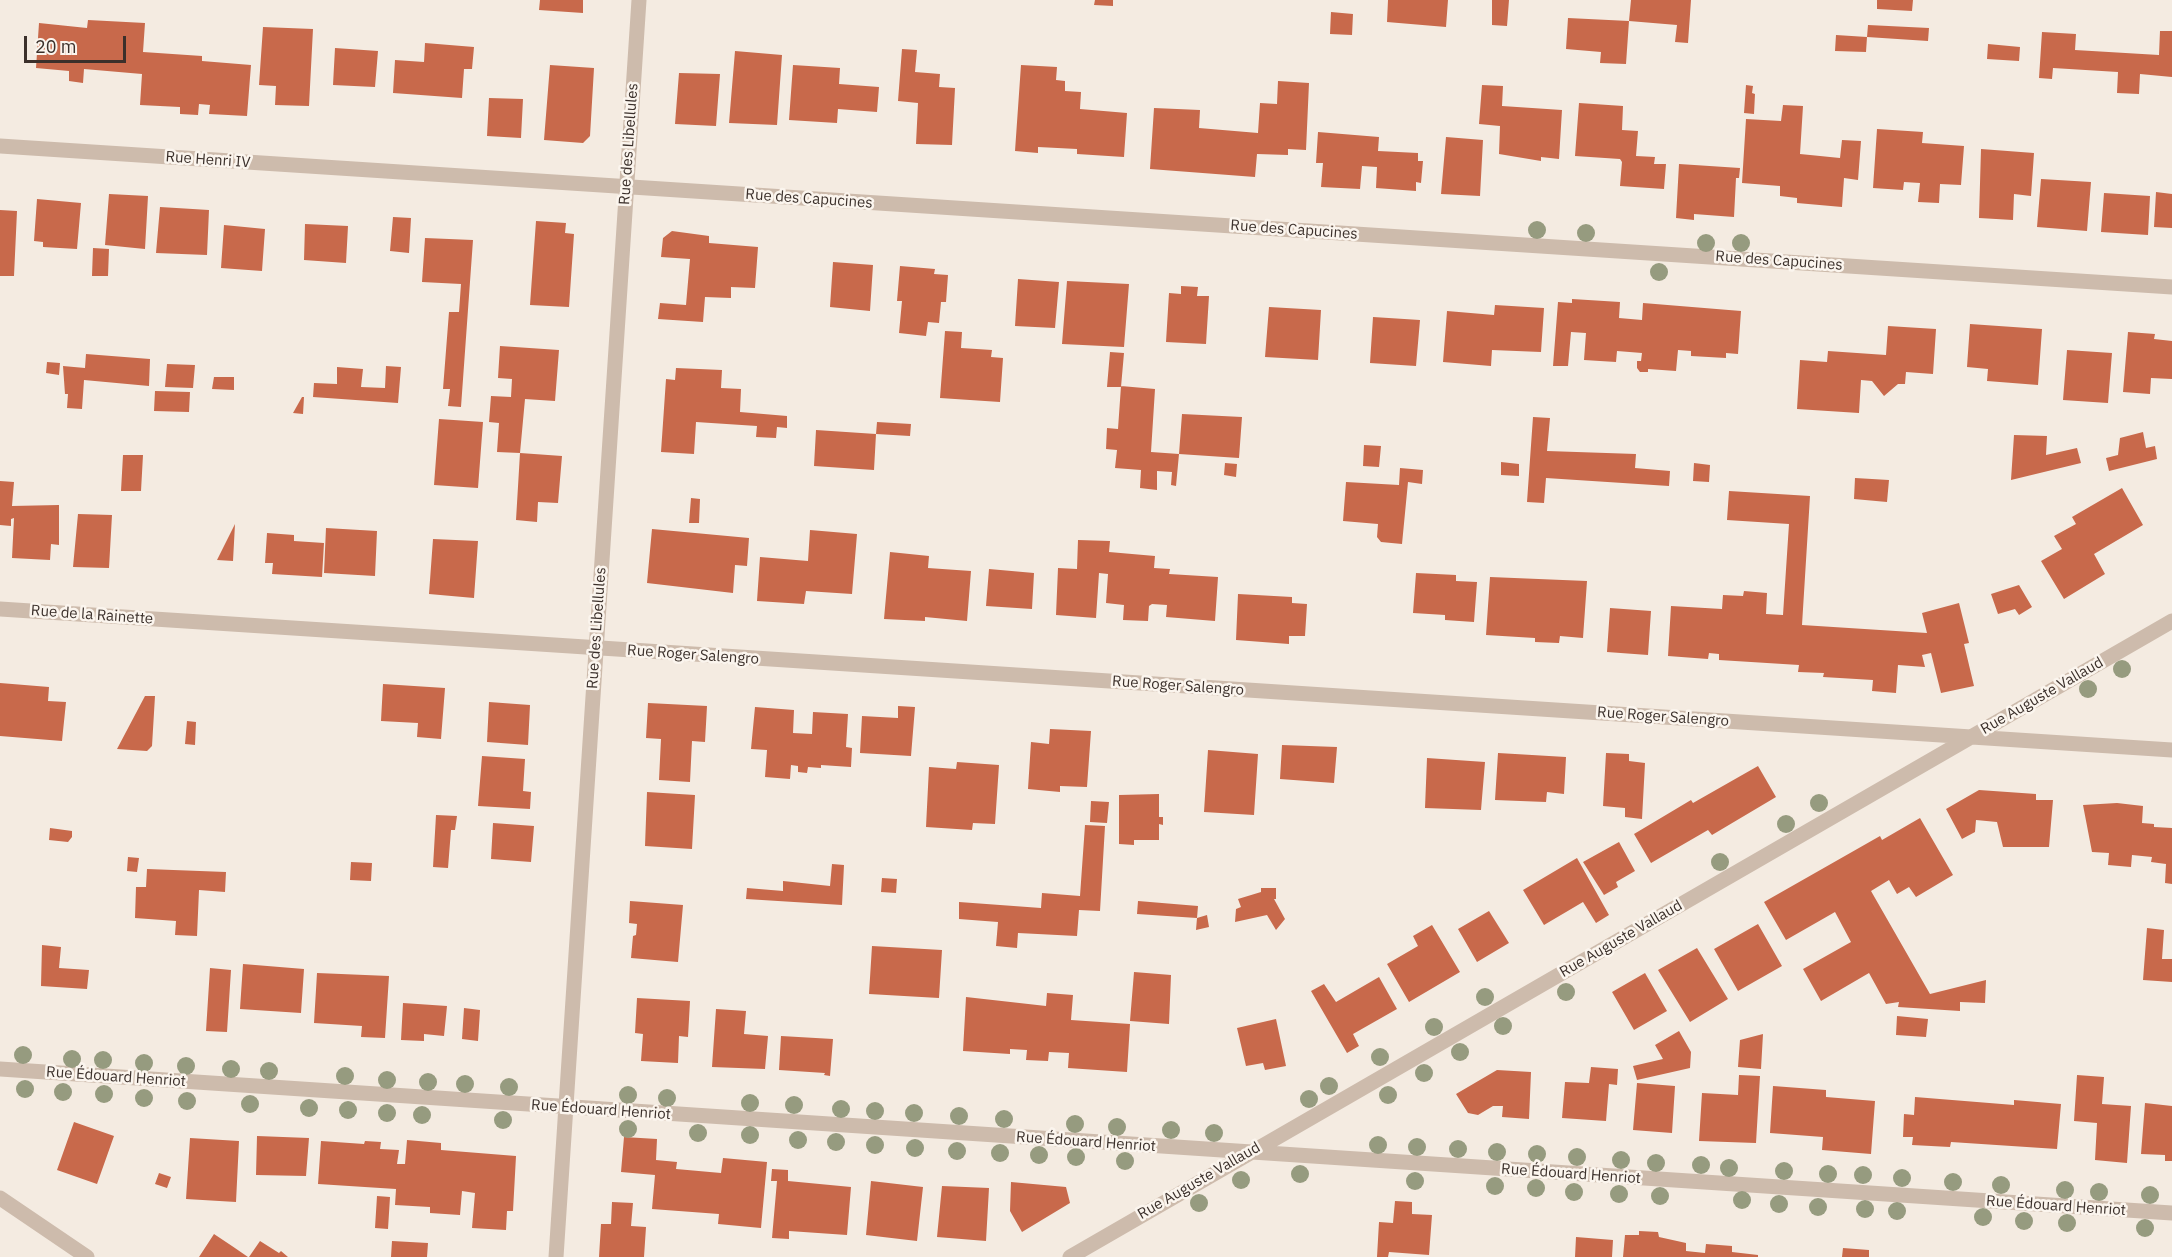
<!DOCTYPE html>
<meta charset="utf-8">
<style>
body{margin:0}
#map{position:relative;width:2172px;height:1257px;overflow:hidden;background:#f4ebe1;font-family:"IBM Plex Sans",sans-serif}
canvas{display:block}
.scale{position:absolute;left:24px;top:36px;width:102px;height:27px;box-sizing:border-box;border:3px solid #3b302b;border-top:0;padding-left:8px;font-size:18px;line-height:21px;white-space:nowrap;color:#3b302b;-webkit-text-stroke:4px #fbf5ee;paint-order:stroke}
</style>
<div id="map">
<canvas width="2172" height="1257"></canvas>
<div class="scale">20 m</div>
</div>
<script>
const context = document.querySelector('canvas').getContext('2d');
context.lineJoin = 'round';
function paint(path, color) { context.fillStyle = color; context.fill(path, 'evenodd'); }
function stroke(path, color, width, dash) { context.strokeStyle = color; context.lineWidth = width; context.lineCap = dash ? 'butt' : 'round'; context.setLineDash(dash || []); context.stroke(path); }
function label(font, color, halo, rows, align = 'center') {
  context.font = font + ' "IBM Plex Sans",sans-serif'; context.lineWidth = 5; context.setLineDash([]); context.textBaseline = 'middle'; context.strokeStyle = halo; context.fillStyle = color; for (const [text, x, y, turn = 0] of rows) {
    context.save(); context.translate(x, y); context.rotate((+turn || 0) * Math.PI / 180); context.textAlign = isNaN(turn) ? turn : align; if (halo) context.strokeText(text, 0, 0); context.fillText(text, 0, 0); context.restore();
  }
}
const building = new Path2D(`
 M 540,0 L 583,0 L 583,13 L 539,10 Z
 M 1095,0 L 1113,0 L 1113,6 L 1094,5 Z
 M 1388,0 L 1448,0 L 1446,27 L 1387,22 Z
 M 1492,0 L 1509,0 L 1507,26 L 1492,25 Z
 M 1631,0 L 1691,0 L 1688,43 L 1675,42 L 1677,25 L 1629,21 Z
 M 1877,0 L 1913,0 L 1912,11 L 1877,9 Z
 M 1331,12 L 1353,14 L 1352,35 L 1330,34 Z
 M 1568,18 L 1629,21 L 1626,64 L 1600,63 L 1601,52 L 1566,49 Z
 M 88,20 L 145,23 L 143,52 L 202,56 L 202,61 L 251,65 L 247,116 L 209,114 L 210,105 L 199,104 L 198,115 L 180,114 L 180,107 L 140,105 L 142,74 L 84,69 L 83,83 L 69,81 L 69,71 L 36,68 L 39,23 L 87,28 Z
 M 1868,25 L 1929,28 L 1928,41 L 1867,37 Z
 M 263,27 L 313,29 L 309,106 L 275,105 L 276,86 L 259,85 Z
 M 2160,31 L 2172,31 L 2172,77 L 2140,74 L 2139,94 L 2117,93 L 2118,72 L 2053,68 L 2052,79 L 2039,78 L 2042,32 L 2076,34 L 2075,50 L 2159,55 Z
 M 1836,35 L 1867,37 L 1866,52 L 1835,51 Z
 M 425,43 L 474,47 L 472,69 L 464,69 L 462,98 L 393,93 L 395,60 L 424,62 Z
 M 1988,44 L 2020,47 L 2019,61 L 1987,59 Z
 M 335,48 L 378,51 L 375,87 L 333,85 Z
 M 902,49 L 917,50 L 915,72 L 940,74 L 939,87 L 955,88 L 952,145 L 916,144 L 918,103 L 898,101 Z
 M 735,51 L 782,55 L 777,125 L 729,123 Z
 M 550,65 L 594,68 L 590,136 L 583,143 L 544,140 Z
 M 793,65 L 840,68 L 839,84 L 879,87 L 877,112 L 838,109 L 837,123 L 789,120 Z
 M 1021,65 L 1057,67 L 1056,80 L 1065,81 L 1065,91 L 1081,92 L 1080,109 L 1127,113 L 1124,157 L 1077,154 L 1077,149 L 1038,147 L 1038,153 L 1015,151 Z
 M 679,73 L 720,74 L 716,126 L 675,124 Z
 M 1278,81 L 1309,83 L 1306,150 L 1288,149 L 1288,155 L 1257,154 L 1255,177 L 1150,169 L 1154,108 L 1200,110 L 1199,128 L 1258,133 L 1260,103 L 1277,104 Z
 M 1482,85 L 1503,86 L 1502,106 L 1562,110 L 1559,159 L 1541,157 L 1541,161 L 1499,154 L 1500,126 L 1479,124 Z
 M 1746,85 L 1753,86 L 1752,93 L 1755,94 L 1754,114 L 1744,113 Z
 M 489,98 L 523,99 L 521,138 L 487,136 Z
 M 1579,103 L 1623,106 L 1622,130 L 1638,131 L 1636,156 L 1655,157 L 1654,164 L 1666,164 L 1664,189 L 1620,186 L 1622,162 L 1620,159 L 1575,156 Z
 M 1783,105 L 1803,106 L 1800,154 L 1840,158 L 1842,140 L 1861,141 L 1858,180 L 1844,178 L 1842,207 L 1797,203 L 1797,198 L 1780,196 L 1780,186 L 1742,183 L 1746,119 L 1781,121 Z
 M 1877,129 L 1923,132 L 1922,143 L 1964,146 L 1961,185 L 1940,184 L 1939,203 L 1918,202 L 1920,183 L 1904,182 L 1903,190 L 1873,188 Z
 M 1318,132 L 1379,137 L 1378,151 L 1418,153 L 1418,161 L 1423,161 L 1421,183 L 1416,182 L 1416,191 L 1376,188 L 1377,167 L 1362,166 L 1360,189 L 1321,187 L 1323,163 L 1316,163 Z
 M 1446,137 L 1483,140 L 1480,196 L 1441,194 Z
 M 1981,149 L 2034,153 L 2031,196 L 2014,194 L 2013,220 L 1979,218 Z
 M 1679,164 L 1740,168 L 1739,178 L 1736,178 L 1734,217 L 1694,214 L 1694,220 L 1676,218 Z
 M 2041,179 L 2091,182 L 2087,231 L 2037,227 Z
 M 2156,192 L 2172,194 L 2172,228 L 2154,227 Z
 M 2104,193 L 2150,196 L 2148,235 L 2101,232 Z
 M 109,194 L 148,196 L 145,249 L 105,245 Z
 M 37,199 L 81,203 L 77,249 L 43,247 L 43,242 L 34,241 Z
 M 160,207 L 209,210 L 207,255 L 156,253 Z
 M 0,210 L 17,211 L 14,276 L 0,276 Z
 M 393,217 L 411,218 L 409,253 L 390,251 Z
 M 536,221 L 566,223 L 565,233 L 574,234 L 569,307 L 530,305 Z
 M 305,224 L 348,226 L 346,263 L 304,260 Z
 M 224,225 L 265,229 L 262,271 L 221,268 Z
 M 672,231 L 709,236 L 709,243 L 758,247 L 755,288 L 731,287 L 731,298 L 705,297 L 703,322 L 658,319 L 660,303 L 686,305 L 690,259 L 661,257 L 663,238 Z
 M 425,238 L 473,240 L 461,407 L 448,406 L 450,389 L 443,389 L 449,312 L 459,312 L 461,284 L 422,282 Z
 M 93,248 L 109,249 L 108,276 L 92,276 Z
 M 833,262 L 873,265 L 870,311 L 830,307 Z
 M 900,266 L 935,269 L 934,274 L 948,275 L 946,302 L 941,302 L 939,323 L 928,322 L 926,336 L 899,333 L 902,301 L 897,301 Z
 M 1018,279 L 1059,282 L 1055,328 L 1015,326 Z
 M 1067,281 L 1129,284 L 1124,347 L 1062,344 Z
 M 1181,286 L 1198,287 L 1197,296 L 1209,296 L 1206,344 L 1166,342 L 1169,293 L 1181,294 Z
 M 1572,299 L 1620,302 L 1619,318 L 1642,320 L 1643,303 L 1741,311 L 1738,354 L 1726,353 L 1726,358 L 1691,356 L 1691,351 L 1678,350 L 1676,371 L 1648,369 L 1648,372 L 1640,372 L 1637,368 L 1637,361 L 1641,361 L 1642,353 L 1617,351 L 1616,362 L 1584,360 L 1586,333 L 1571,332 L 1568,366 L 1553,366 L 1558,302 L 1572,303 Z
 M 1495,305 L 1544,308 L 1541,352 L 1492,350 L 1491,366 L 1443,362 L 1447,311 L 1494,315 Z
 M 1269,307 L 1321,310 L 1318,360 L 1265,357 Z
 M 1373,317 L 1420,320 L 1416,366 L 1370,363 Z
 M 1970,324 L 2042,329 L 2038,385 L 1987,381 L 1988,369 L 1967,367 Z
 M 1888,326 L 1936,329 L 1933,374 L 1906,372 L 1905,384 L 1898,384 L 1884,396 L 1872,381 L 1861,380 L 1859,413 L 1797,409 L 1800,360 L 1827,362 L 1828,351 L 1886,355 Z
 M 945,331 L 962,332 L 961,348 L 992,350 L 991,357 L 1003,358 L 1000,402 L 940,398 Z
 M 2128,332 L 2155,334 L 2154,339 L 2172,341 L 2172,379 L 2151,378 L 2150,394 L 2123,392 Z
 M 500,346 L 559,350 L 555,401 L 525,399 L 520,453 L 562,456 L 558,503 L 538,502 L 537,522 L 516,520 L 520,453 L 497,452 L 499,423 L 489,422 L 491,396 L 511,397 L 512,379 L 498,378 Z
 M 2067,350 L 2112,353 L 2108,403 L 2063,400 Z
 M 1110,352 L 1124,353 L 1121,387 L 1107,387 Z
 M 86,354 L 150,359 L 149,386 L 84,380 L 82,409 L 67,408 L 68,394 L 65,394 L 63,366 L 85,368 Z
 M 47,362 L 60,363 L 59,375 L 46,373 Z
 M 167,364 L 195,365 L 193,388 L 165,387 Z
 M 386,366 L 401,367 L 398,403 L 313,397 L 314,383 L 337,384 L 337,367 L 363,369 L 361,387 L 385,388 Z
 M 676,368 L 722,370 L 721,388 L 741,389 L 740,412 L 787,416 L 787,428 L 777,427 L 776,438 L 756,437 L 757,426 L 696,422 L 694,454 L 661,452 L 666,379 L 675,380 Z
 M 214,377 L 234,377 L 234,390 L 212,389 Z
 M 1121,386 L 1155,389 L 1151,452 L 1179,454 L 1182,414 L 1242,417 L 1239,458 L 1179,454 L 1176,486 L 1171,485 L 1172,472 L 1157,471 L 1157,490 L 1140,488 L 1141,470 L 1115,468 L 1117,450 L 1106,449 L 1107,428 L 1118,429 Z
 M 155,391 L 190,392 L 189,412 L 154,411 Z
 M 302,397 L 304,397 L 303,414 L 293,413 Z
 M 1533,417 L 1550,418 L 1547,451 L 1636,454 L 1635,468 L 1670,471 L 1669,486 L 1546,478 L 1544,503 L 1527,502 Z
 M 439,419 L 483,422 L 478,488 L 434,485 Z
 M 877,422 L 911,424 L 910,436 L 876,434 L 874,470 L 814,466 L 816,430 L 876,434 Z
 M 2143,432 L 2146,448 L 2155,446 L 2157,459 L 2109,471 L 2106,458 L 2118,455 L 2120,438 Z
 M 2014,435 L 2047,436 L 2046,455 L 2077,448 L 2081,463 L 2011,480 Z
 M 1364,445 L 1381,446 L 1379,467 L 1363,466 Z
 M 123,455 L 143,455 L 141,491 L 121,491 Z
 M 1501,462 L 1519,464 L 1519,476 L 1501,475 Z
 M 1225,463 L 1237,464 L 1236,477 L 1224,475 Z
 M 1694,463 L 1710,465 L 1709,482 L 1693,481 Z
 M 1400,468 L 1423,470 L 1422,484 L 1408,482 L 1402,544 L 1381,542 L 1377,537 L 1378,524 L 1343,521 L 1346,482 L 1399,485 Z
 M 1855,478 L 1889,480 L 1887,502 L 1854,499 Z
 M 0,481 L 14,482 L 12,506 L 59,505 L 59,545 L 51,544 L 50,560 L 12,558 L 14,518 L 11,519 L 11,526 L 0,525 Z
 M 2122,488 L 2143,525 L 2094,554 L 2105,574 L 2064,599 L 2041,561 L 2062,549 L 2054,536 L 2076,524 L 2072,517 Z
 M 1729,491 L 1810,496 L 1802,625 L 1927,633 L 1922,613 L 1959,603 L 1969,643 L 1964,644 L 1974,686 L 1941,693 L 1931,653 L 1922,655 L 1925,667 L 1898,665 L 1896,693 L 1872,691 L 1873,680 L 1823,677 L 1824,673 L 1798,672 L 1799,665 L 1719,660 L 1719,654 L 1709,653 L 1708,659 L 1668,656 L 1671,606 L 1722,609 L 1723,595 L 1743,596 L 1744,591 L 1767,593 L 1766,614 L 1783,615 L 1789,524 L 1727,520 Z
 M 691,498 L 700,499 L 699,523 L 689,523 Z
 M 78,514 L 112,515 L 109,568 L 73,567 Z
 M 235,524 L 233,561 L 217,560 Z
 M 326,528 L 377,531 L 375,576 L 324,573 Z
 M 652,529 L 749,538 L 747,566 L 735,565 L 733,593 L 647,583 Z
 M 810,530 L 857,534 L 852,594 L 806,591 L 804,604 L 757,601 L 760,557 L 808,561 Z
 M 267,533 L 294,535 L 294,541 L 324,543 L 322,577 L 272,574 L 273,563 L 265,563 Z
 M 433,539 L 478,541 L 474,598 L 429,594 Z
 M 1078,540 L 1110,541 L 1109,552 L 1155,556 L 1154,568 L 1170,569 L 1169,574 L 1218,577 L 1215,621 L 1166,617 L 1167,605 L 1152,604 L 1149,606 L 1148,621 L 1123,620 L 1124,605 L 1106,603 L 1108,574 L 1099,573 L 1096,618 L 1056,615 L 1058,568 L 1077,569 Z
 M 890,552 L 929,556 L 928,568 L 971,571 L 967,621 L 925,617 L 925,621 L 884,619 Z
 M 989,569 L 1034,573 L 1032,609 L 986,606 Z
 M 1416,573 L 1456,575 L 1456,581 L 1477,582 L 1474,622 L 1445,620 L 1445,615 L 1413,613 Z
 M 1490,577 L 1587,581 L 1583,638 L 1560,636 L 1559,643 L 1535,642 L 1535,638 L 1486,635 Z
 M 2019,585 L 2032,607 L 2019,615 L 2015,609 L 1998,614 L 1991,594 Z
 M 1238,594 L 1292,597 L 1292,603 L 1307,604 L 1305,636 L 1289,636 L 1289,644 L 1236,640 Z
 M 1610,608 L 1651,611 L 1648,655 L 1607,652 Z
 M 0,683 L 49,687 L 48,701 L 66,702 L 62,741 L 0,736 Z
 M 383,684 L 445,688 L 441,739 L 417,737 L 418,723 L 381,721 Z
 M 145,696 L 155,696 L 152,746 L 147,751 L 117,749 Z
 M 489,702 L 530,705 L 528,745 L 487,742 Z
 M 648,703 L 707,706 L 705,742 L 692,741 L 690,782 L 659,780 L 661,739 L 646,738 Z
 M 898,706 L 915,707 L 911,756 L 860,753 L 862,716 L 898,718 Z
 M 755,707 L 794,710 L 793,733 L 812,734 L 813,712 L 848,714 L 846,747 L 852,748 L 851,767 L 821,765 L 821,768 L 808,767 L 807,773 L 798,772 L 798,766 L 791,765 L 790,779 L 765,777 L 767,750 L 751,749 Z
 M 187,721 L 196,722 L 195,745 L 185,744 Z
 M 1050,729 L 1091,731 L 1087,787 L 1060,786 L 1060,792 L 1028,789 L 1031,742 L 1049,744 Z
 M 1282,745 L 1337,747 L 1334,783 L 1280,779 Z
 M 1208,750 L 1258,754 L 1254,815 L 1204,812 Z
 M 1498,753 L 1566,757 L 1564,794 L 1547,792 L 1546,802 L 1495,800 Z
 M 1606,753 L 1629,754 L 1629,761 L 1645,763 L 1642,819 L 1625,817 L 1625,808 L 1603,806 Z
 M 482,756 L 525,759 L 523,791 L 531,792 L 530,809 L 478,806 Z
 M 1427,758 L 1485,762 L 1481,810 L 1425,808 Z
 M 957,762 L 999,765 L 995,824 L 973,823 L 972,830 L 926,827 L 929,767 L 956,769 Z
 M 1758,766 L 1776,797 L 1712,835 L 1708,830 L 1651,863 L 1634,834 L 1691,800 L 1693,803 Z
 M 1979,790 L 2036,794 L 2036,800 L 2053,800 L 2049,847 L 2003,847 L 1997,822 L 1976,820 L 1975,832 L 1962,839 L 1946,809 Z
 M 647,792 L 695,795 L 692,849 L 645,846 Z
 M 1159,794 L 1159,817 L 1163,817 L 1163,825 L 1159,824 L 1159,840 L 1134,840 L 1134,845 L 1119,844 L 1119,795 Z
 M 1091,801 L 1109,802 L 1107,823 L 1090,822 Z
 M 2117,803 L 2143,806 L 2142,823 L 2154,824 L 2154,827 L 2172,828 L 2172,884 L 2165,883 L 2166,864 L 2151,862 L 2152,857 L 2132,855 L 2131,867 L 2108,865 L 2109,853 L 2092,852 L 2083,805 Z
 M 436,815 L 457,816 L 455,830 L 451,830 L 448,868 L 433,867 Z
 M 1920,818 L 1953,875 L 1916,897 L 1909,887 L 1897,894 L 1889,880 L 1871,891 L 1930,994 L 1986,980 L 1985,1003 L 1960,1002 L 1960,1011 L 1898,1007 L 1899,1002 L 1886,1004 L 1869,973 L 1821,1001 L 1803,969 L 1851,942 L 1835,912 L 1786,940 L 1764,902 L 1880,836 L 1882,840 Z
 M 493,823 L 534,826 L 531,862 L 491,859 Z
 M 1085,825 L 1105,826 L 1100,911 L 1079,910 L 1077,936 L 1018,933 L 1017,948 L 996,946 L 998,922 L 959,919 L 959,902 L 1041,908 L 1042,893 L 1080,896 Z
 M 50,828 L 72,831 L 72,837 L 68,842 L 49,840 Z
 M 1619,842 L 1635,871 L 1616,882 L 1618,887 L 1604,895 L 1583,862 Z
 M 128,857 L 139,858 L 137,872 L 127,871 Z
 M 1577,858 L 1609,915 L 1596,923 L 1583,902 L 1544,925 L 1523,890 Z
 M 351,862 L 372,863 L 371,881 L 350,880 Z
 M 832,864 L 844,865 L 842,905 L 746,899 L 747,888 L 783,891 L 783,881 L 830,886 Z
 M 147,869 L 226,872 L 225,892 L 199,890 L 197,936 L 175,935 L 176,921 L 135,918 L 136,887 L 146,887 Z
 M 882,878 L 897,879 L 896,893 L 881,892 Z
 M 1261,888 L 1276,888 L 1276,899 L 1274,899 L 1285,919 L 1276,930 L 1267,915 L 1235,922 L 1236,909 L 1241,907 L 1238,899 L 1261,892 Z
 M 630,901 L 683,905 L 678,962 L 631,958 L 633,936 L 636,935 L 637,924 L 629,923 Z
 M 1138,901 L 1198,906 L 1197,918 L 1137,914 Z
 M 1489,911 L 1509,943 L 1477,962 L 1458,929 Z
 M 1207,915 L 1209,927 L 1196,930 L 1197,918 Z
 M 1758,924 L 1782,966 L 1738,991 L 1714,949 Z
 M 1432,925 L 1460,972 L 1409,1002 L 1387,964 L 1418,946 L 1413,936 Z
 M 2147,928 L 2164,930 L 2162,959 L 2172,959 L 2172,982 L 2143,980 Z
 M 42,945 L 61,947 L 59,968 L 89,970 L 87,989 L 41,986 Z
 M 872,946 L 942,950 L 939,998 L 869,994 Z
 M 1697,948 L 1728,999 L 1690,1022 L 1658,970 Z
 M 243,964 L 304,969 L 301,1013 L 240,1009 Z
 M 210,968 L 231,970 L 227,1032 L 206,1031 Z
 M 1134,972 L 1171,975 L 1169,1024 L 1130,1021 Z
 M 317,973 L 389,976 L 385,1038 L 361,1037 L 362,1026 L 314,1023 Z
 M 1645,973 L 1667,1011 L 1634,1030 L 1612,992 Z
 M 1379,977 L 1397,1009 L 1353,1034 L 1359,1046 L 1347,1053 L 1311,991 L 1324,984 L 1336,1002 Z
 M 1047,993 L 1073,995 L 1071,1020 L 1130,1024 L 1127,1072 L 1068,1068 L 1069,1053 L 1049,1052 L 1048,1061 L 1026,1060 L 1027,1050 L 1010,1049 L 1010,1054 L 963,1051 L 966,997 L 1046,1006 Z
 M 637,998 L 690,1001 L 688,1037 L 679,1036 L 678,1063 L 641,1061 L 643,1034 L 635,1033 Z
 M 403,1003 L 447,1006 L 444,1036 L 424,1034 L 424,1041 L 401,1040 Z
 M 464,1008 L 480,1010 L 478,1041 L 462,1039 Z
 M 716,1009 L 746,1011 L 744,1034 L 768,1036 L 765,1069 L 712,1067 Z
 M 1897,1016 L 1928,1019 L 1926,1037 L 1896,1035 Z
 M 1276,1019 L 1286,1066 L 1265,1070 L 1263,1063 L 1246,1066 L 1237,1028 Z
 M 1679,1031 L 1691,1052 L 1690,1068 L 1637,1080 L 1633,1066 L 1663,1059 L 1655,1045 Z
 M 1763,1034 L 1761,1069 L 1738,1067 L 1740,1040 Z
 M 781,1036 L 833,1039 L 830,1076 L 824,1075 L 825,1073 L 779,1070 Z
 M 1591,1067 L 1618,1069 L 1617,1085 L 1609,1084 L 1606,1121 L 1562,1118 L 1565,1082 L 1589,1083 Z
 M 1497,1070 L 1531,1072 L 1529,1119 L 1502,1117 L 1503,1106 L 1493,1106 L 1478,1115 L 1468,1113 L 1456,1094 Z
 M 1739,1075 L 1760,1076 L 1756,1143 L 1699,1141 L 1702,1093 L 1738,1095 Z
 M 2077,1075 L 2104,1077 L 2102,1104 L 2131,1106 L 2127,1163 L 2095,1160 L 2097,1123 L 2074,1121 Z
 M 1637,1083 L 1675,1086 L 1672,1133 L 1633,1130 Z
 M 1773,1086 L 1826,1090 L 1826,1097 L 1875,1101 L 1871,1154 L 1822,1150 L 1823,1137 L 1770,1133 Z
 M 1915,1097 L 2014,1105 L 2014,1100 L 2061,1104 L 2057,1149 L 1951,1142 L 1950,1147 L 1912,1145 L 1913,1137 L 1903,1137 L 1904,1114 L 1914,1115 Z
 M 2145,1103 L 2172,1106 L 2172,1161 L 2165,1161 L 2165,1155 L 2141,1154 Z
 M 74,1122 L 114,1136 L 97,1184 L 57,1170 Z
 M 257,1136 L 309,1138 L 306,1176 L 256,1175 Z
 M 624,1137 L 657,1139 L 656,1160 L 677,1162 L 676,1169 L 721,1173 L 723,1158 L 767,1162 L 761,1228 L 718,1224 L 719,1214 L 652,1209 L 655,1175 L 621,1172 Z
 M 190,1138 L 239,1141 L 236,1202 L 186,1199 Z
 M 407,1140 L 441,1143 L 441,1150 L 516,1156 L 513,1211 L 507,1211 L 506,1230 L 472,1228 L 475,1193 L 462,1191 L 460,1215 L 430,1213 L 430,1207 L 395,1205 L 396,1189 L 318,1184 L 321,1141 L 364,1144 L 365,1141 L 381,1142 L 380,1149 L 399,1150 L 397,1164 L 405,1164 Z
 M 772,1169 L 788,1170 L 788,1181 L 851,1187 L 847,1235 L 789,1231 L 789,1239 L 772,1238 L 777,1181 L 771,1181 Z
 M 159,1173 L 171,1177 L 167,1188 L 155,1184 Z
 M 871,1181 L 923,1187 L 917,1241 L 866,1235 Z
 M 1011,1182 L 1066,1187 L 1070,1203 L 1022,1232 L 1010,1211 Z
 M 942,1186 L 989,1188 L 986,1241 L 937,1237 Z
 M 377,1196 L 390,1197 L 388,1229 L 375,1228 Z
 M 1395,1201 L 1412,1202 L 1412,1214 L 1432,1215 L 1429,1255 L 1389,1252 L 1388,1257 L 1377,1257 L 1379,1222 L 1393,1223 Z
 M 612,1202 L 633,1203 L 631,1226 L 646,1227 L 644,1257 L 599,1257 L 601,1224 L 611,1224 Z
 M 1639,1231 L 1658,1232 L 1659,1237 L 1686,1243 L 1686,1251 L 1705,1253 L 1706,1244 L 1732,1246 L 1732,1252 L 1758,1255 L 1758,1257 L 1623,1257 L 1625,1235 L 1639,1235 Z
 M 214,1234 L 232,1246 L 248,1257 L 199,1257 Z
 M 1576,1237 L 1613,1240 L 1612,1257 L 1575,1257 Z
 M 260,1241 L 279,1253 L 281,1251 L 288,1257 L 249,1257 Z
 M 392,1241 L 428,1243 L 427,1257 L 391,1257 Z
 M 1843,1248 L 1869,1250 L 1869,1257 L 1842,1257 Z`);
const street = new Path2D(`
 M 0,146 L 2172,287
 M 0,609 L 2172,750
 M 0,1069 L 2172,1213
 M 0,1198 L 87,1257
 M 556,1257 L 639,0
 M 1070,1257 L 2172,621`);
const trees = [
 [1537,230],
 [1586,233],
 [1706,243],
 [1741,243],
 [1659,272],
 [2122,669],
 [2088,689],
 [1819,803],
 [1786,824],
 [1720,862],
 [1566,992],
 [1485,997],
 [1503,1026],
 [1434,1027],
 [1460,1052],
 [23,1055],
 [1380,1057],
 [72,1059],
 [103,1060],
 [144,1063],
 [186,1066],
 [231,1069],
 [269,1071],
 [1424,1073],
 [345,1076],
 [387,1080],
 [428,1082],
 [465,1084],
 [1329,1086],
 [509,1087],
 [25,1089],
 [63,1092],
 [104,1094],
 [628,1095],
 [1388,1095],
 [144,1098],
 [667,1098],
 [1309,1099],
 [187,1101],
 [750,1103],
 [250,1104],
 [794,1105],
 [309,1108],
 [841,1109],
 [348,1110],
 [875,1111],
 [387,1113],
 [914,1113],
 [422,1115],
 [959,1116],
 [1004,1119],
 [503,1120],
 [1075,1124],
 [1117,1127],
 [628,1129],
 [1171,1130],
 [698,1133],
 [1214,1133],
 [750,1135],
 [798,1140],
 [836,1142],
 [875,1145],
 [1378,1145],
 [1417,1147],
 [915,1148],
 [1458,1149],
 [957,1151],
 [1497,1152],
 [1000,1153],
 [1537,1154],
 [1039,1155],
 [1076,1157],
 [1577,1157],
 [1621,1160],
 [1125,1161],
 [1656,1163],
 [1701,1165],
 [1729,1168],
 [1784,1171],
 [1300,1174],
 [1828,1174],
 [1863,1175],
 [1902,1178],
 [1241,1180],
 [1415,1181],
 [1953,1182],
 [2001,1185],
 [1495,1186],
 [1536,1188],
 [2065,1190],
 [1574,1192],
 [2099,1192],
 [1619,1194],
 [2150,1195],
 [1660,1196],
 [1742,1200],
 [1199,1203],
 [1779,1204],
 [1818,1207],
 [1865,1209],
 [1897,1211],
 [1983,1217],
 [2024,1221],
 [2067,1223],
 [2145,1228]
];
const streetNames = [
 ["Rue des Libellules",629,144,-86],
 ["Rue Henri IV",208,160,4],
 ["Rue des Capucines",809,199,4],
 ["Rue des Capucines",1294,230,4],
 ["Rue des Capucines",1779,261,4],
 ["Rue de la Rainette",92,615,4],
 ["Rue des Libellules",597,628,-86],
 ["Rue Roger Salengro",693,655,4],
 ["Rue Roger Salengro",1178,686,4],
 ["Rue Auguste Vallaud",2042,696,-30],
 ["Rue Roger Salengro",1663,717,4],
 ["Rue Auguste Vallaud",1621,939,-30],
 ["Rue Édouard Henriot",116,1077,4],
 ["Rue Édouard Henriot",601,1110,4],
 ["Rue Édouard Henriot",1086,1142,4],
 ["Rue Édouard Henriot",1571,1174,4],
 ["Rue Auguste Vallaud",1199,1181,-30],
 ["Rue Édouard Henriot",2056,1206,4]
];
paint(building, '#c8694b');
stroke(street, '#cdbbac', 15);
context.fillStyle = '#969b7f';
for (const [x, y] of trees) { context.beginPath(); context.arc(x, y, 9, 0, 2 * Math.PI); context.fill(); }
label('15px', '#3b302b', '#fbf5ee', streetNames);
</script>
